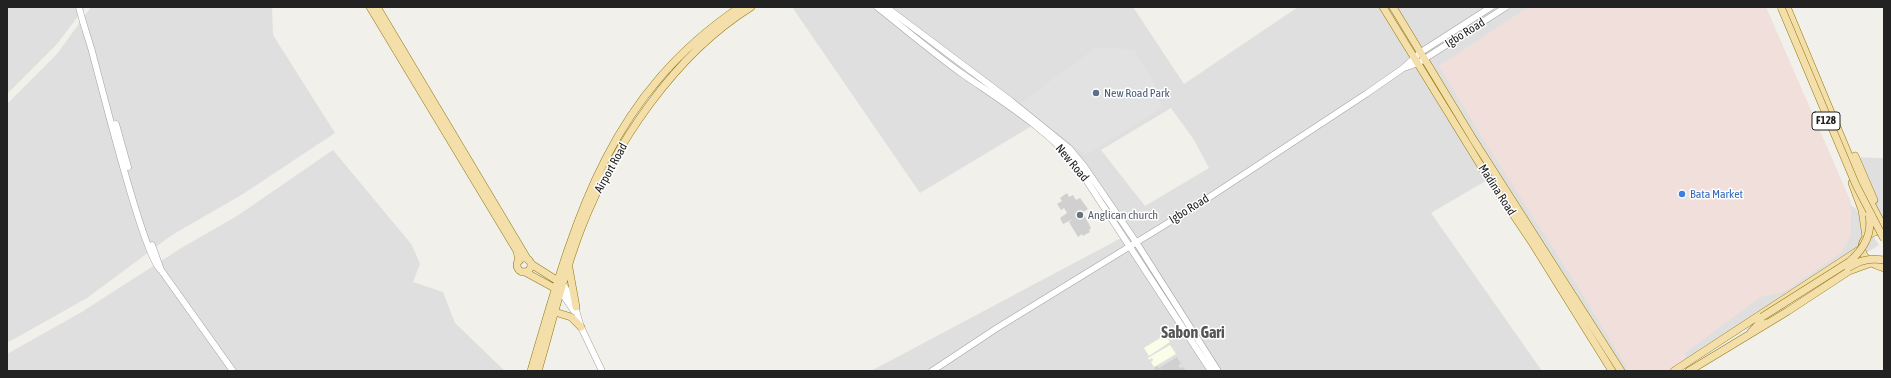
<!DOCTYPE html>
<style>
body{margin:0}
#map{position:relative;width:1891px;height:378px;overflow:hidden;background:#f1f0ea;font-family:"Asap Condensed",sans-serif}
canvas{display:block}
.frame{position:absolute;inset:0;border:8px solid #222;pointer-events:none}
</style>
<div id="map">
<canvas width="1891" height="378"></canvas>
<div class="frame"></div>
</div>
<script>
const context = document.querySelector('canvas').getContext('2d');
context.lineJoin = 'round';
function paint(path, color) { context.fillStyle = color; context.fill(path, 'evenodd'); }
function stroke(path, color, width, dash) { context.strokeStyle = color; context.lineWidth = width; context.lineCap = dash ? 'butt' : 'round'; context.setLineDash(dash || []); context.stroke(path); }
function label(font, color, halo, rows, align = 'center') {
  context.font = font + ' "Asap Condensed",sans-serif'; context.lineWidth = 3; context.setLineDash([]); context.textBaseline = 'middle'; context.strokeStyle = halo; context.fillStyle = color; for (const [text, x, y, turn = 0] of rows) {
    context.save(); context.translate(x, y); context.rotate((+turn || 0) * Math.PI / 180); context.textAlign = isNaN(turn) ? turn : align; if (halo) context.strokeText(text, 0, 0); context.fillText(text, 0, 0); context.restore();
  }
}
const residential = new Path2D(`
 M 7,7 L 85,7 L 57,44 L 7,94 Z
 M 91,7 L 272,7 L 273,35 L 335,133 L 243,194 L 172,235 L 87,298 L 7,343 L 7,104 L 57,54 Z
 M 792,7 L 1133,7 L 1184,84 L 1298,7 L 1684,7 L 1759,133 L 1856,209 L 1879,245 L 1680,371 L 1617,371 L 1494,176 L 1431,213 L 1542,371 L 1217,371 L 1214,366 L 1206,371 L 871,371 L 1123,237 L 1068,149 L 1035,124 L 920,193 ZM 1171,108 L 1194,140 L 1209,168 L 1145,206 L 1101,150 Z
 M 333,150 L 412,245 L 420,264 L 413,282 L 443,292 L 455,323 L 505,371 L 7,371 L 7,354 L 80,313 L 183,247 L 237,216 Z
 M 1843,157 L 1884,158 L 1884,237 Z`);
const commercial = new Path2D(`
 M 1528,7 L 1766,7 L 1851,202 L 1851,235 L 1841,253 L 1784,292 L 1761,297 L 1686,352 L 1685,361 L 1669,371 L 1629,371 L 1583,295 L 1476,128 L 1439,66 Z`);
const education = new Path2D(`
 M 1165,335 L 1170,342 L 1149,356 L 1144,348 Z
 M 1170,345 L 1176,354 L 1154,367 L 1151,362 L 1153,360 L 1152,358 L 1149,360 L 1148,358 Z`);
const religious = new Path2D(`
 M 1067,193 L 1069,197 L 1073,195 L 1076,200 L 1080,198 L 1088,209 L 1080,214 L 1083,213 L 1091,228 L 1089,230 L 1090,232 L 1083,236 L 1082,234 L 1078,237 L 1069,222 L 1073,219 L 1063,224 L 1060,218 L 1067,213 L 1064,208 L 1061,210 L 1057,204 L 1062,201 L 1060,198 Z
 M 1177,357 L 1181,364 L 1178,365 L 1180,368 L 1183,367 L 1186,371 L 1163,371 L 1161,369 L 1156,371 L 1154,368 L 1157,366 L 1159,368 Z`);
const parking = new Path2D(`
 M 1095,48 L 1134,49 L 1154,82 L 1162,108 L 1086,155 L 1019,104 Z`);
const minor = new Path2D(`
 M 79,7 C 83,25 90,42 94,59 C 102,88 145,261 161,270 L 233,371
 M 877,7 C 905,29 932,52 961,73 C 1001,101 1050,130 1079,169 L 1211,371
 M 886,7 L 1011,101 L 1069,148 L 1084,166 L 1136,242 L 1218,371
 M 1404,68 L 1418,63 L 1506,7
 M 116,124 L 128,167
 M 152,245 L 161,270
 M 563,284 L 573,300 L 581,327 L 602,371
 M 561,292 L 574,311
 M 932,371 L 997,328 L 1202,202 L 1366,94 L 1402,69 L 1421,52 L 1491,7`);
const major = new Path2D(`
 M 370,7 L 517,251 L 519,261
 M 377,7 L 528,260
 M 1383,7 L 1484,171 L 1531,241 L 1612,371
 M 1393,7 L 1473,139 L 1621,371
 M 1787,7 L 1860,182 L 1884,228
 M 1855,156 L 1874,200
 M 1852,183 L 1862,210 L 1866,237
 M 1884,231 C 1868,229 1854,246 1867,259 C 1871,264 1878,266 1884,268
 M517 265a7 7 0 1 1 14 0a7 7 0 1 1-14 0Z
 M 531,264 L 561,283
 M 569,268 L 576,307
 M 525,272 L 558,290
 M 555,312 L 571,317 L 581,327
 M 1751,332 L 1763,319
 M 531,371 C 574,224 605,98 740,7
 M 538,371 C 552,324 563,275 581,229 C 614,145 674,55 751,7
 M 1674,371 L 1859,250
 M 1689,371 L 1788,311 L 1849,271 L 1871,263`);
const majorBridge = new Path2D(`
 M 1781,7 L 1856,185 L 1884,239
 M 1848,268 C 1860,260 1870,258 1884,260
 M 1762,317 L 1849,262 C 1863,250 1873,235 1869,215`);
const markers = [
 [1096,93,4,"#5c6f8a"],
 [1682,194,4,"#3f7fe0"],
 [1080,215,4,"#6b7280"]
];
const shields = [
 [1826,121,28]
];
const shieldNames = [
 ["F128",1826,121]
];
const streetNames = [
 ["Igbo Road",1465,33,-32],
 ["New Road",1072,163,50],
 ["Airport Road",611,168,-61],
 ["Madina Road",1497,190,57],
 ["Igbo Road",1189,209,-32]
];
const serviceNames = [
 ["New Road Park",1104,93]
];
const shopNames = [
 ["Bata Market",1690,194]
];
const worshipNames = [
 ["Anglican church",1088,215]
];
const districtNames = [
 ["Sabon Gari",1193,333]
];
paint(residential, '#e0dfdf');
paint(commercial, '#f0dfdb');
paint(education, '#fafde7');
paint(religious, '#d0d0d0');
paint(parking, '#e2e2e2');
stroke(minor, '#a3a3a3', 7);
stroke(major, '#92790e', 8);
stroke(minor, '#fff', 6);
stroke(major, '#f4dfab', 7);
stroke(majorBridge, '#92790e', 8, []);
stroke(majorBridge, '#f4dfab', 7);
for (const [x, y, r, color] of markers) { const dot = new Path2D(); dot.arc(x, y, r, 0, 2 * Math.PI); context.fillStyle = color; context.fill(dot); stroke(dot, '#fff', 1.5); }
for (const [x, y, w] of shields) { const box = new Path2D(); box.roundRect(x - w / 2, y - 9, w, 18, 3); context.fillStyle = '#fff'; context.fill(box); stroke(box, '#222', 1); }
label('bold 11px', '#222', null, shieldNames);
label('12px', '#222', '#fff', streetNames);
label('12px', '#4e5e75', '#fff', serviceNames, 'left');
label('12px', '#366cbe', '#fff', shopNames, 'left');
label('12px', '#5b616d', '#fff', worshipNames, 'left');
label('bold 16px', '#555', '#fff', districtNames);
</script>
